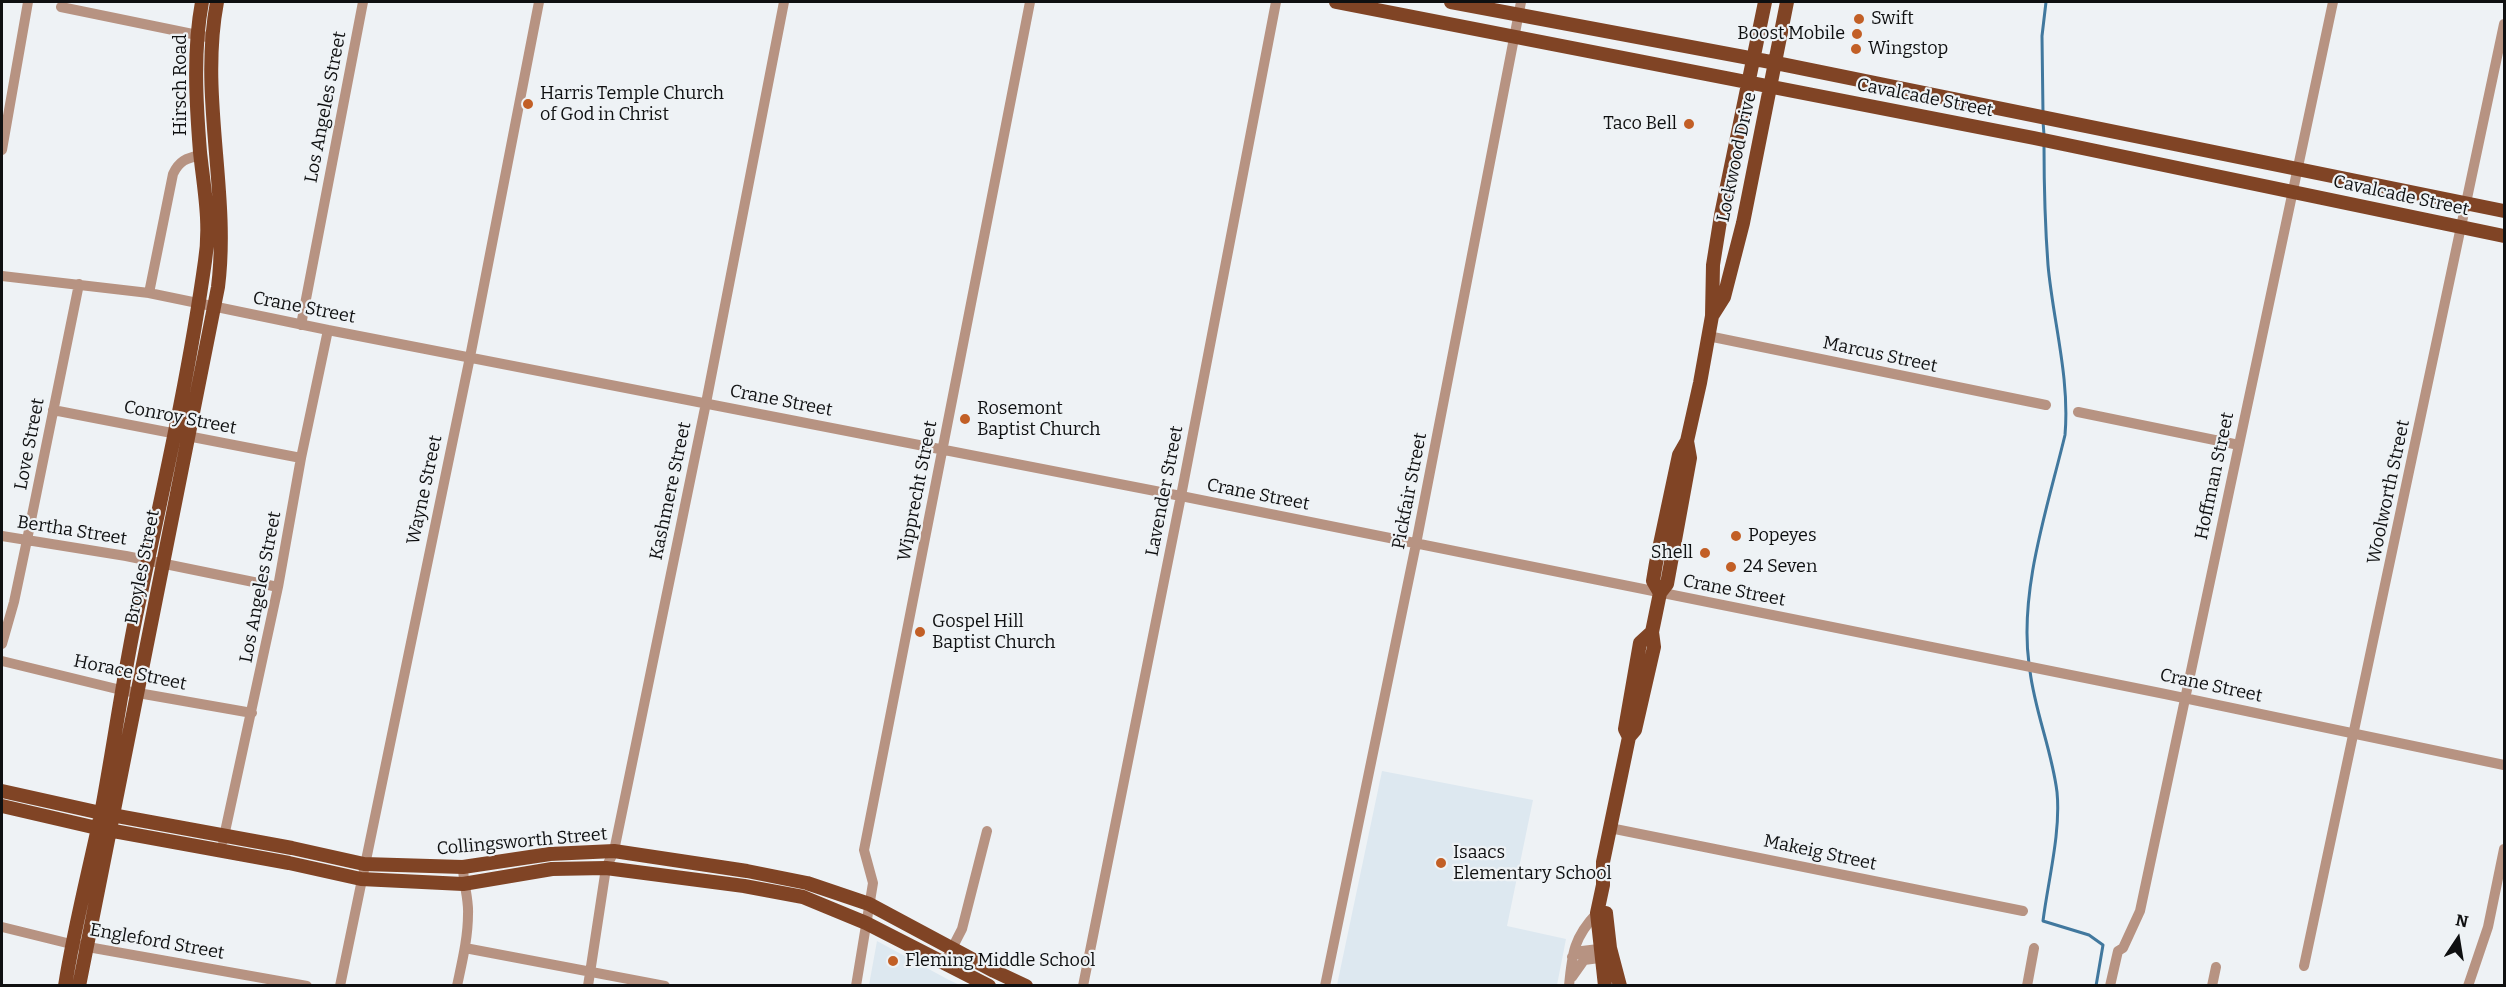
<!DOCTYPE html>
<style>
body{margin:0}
#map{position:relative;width:2506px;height:987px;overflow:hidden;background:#eef2f5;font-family:Bitter,serif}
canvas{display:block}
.frame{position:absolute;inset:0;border:3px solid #0f1011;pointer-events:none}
.north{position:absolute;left:2428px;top:909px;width:60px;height:60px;-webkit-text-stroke:4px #eef2f5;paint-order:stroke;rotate:12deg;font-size:16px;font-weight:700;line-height:24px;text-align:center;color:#0f1011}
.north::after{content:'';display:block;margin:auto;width:21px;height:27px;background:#0f1011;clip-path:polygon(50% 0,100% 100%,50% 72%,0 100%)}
</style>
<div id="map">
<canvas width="2506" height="987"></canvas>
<div class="frame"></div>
<div class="north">N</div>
</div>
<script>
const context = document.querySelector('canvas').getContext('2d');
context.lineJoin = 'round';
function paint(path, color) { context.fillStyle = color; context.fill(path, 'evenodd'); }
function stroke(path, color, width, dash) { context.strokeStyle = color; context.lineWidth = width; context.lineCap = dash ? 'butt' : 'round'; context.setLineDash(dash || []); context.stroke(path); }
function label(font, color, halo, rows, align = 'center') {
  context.font = font + ' Bitter,serif'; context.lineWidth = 4.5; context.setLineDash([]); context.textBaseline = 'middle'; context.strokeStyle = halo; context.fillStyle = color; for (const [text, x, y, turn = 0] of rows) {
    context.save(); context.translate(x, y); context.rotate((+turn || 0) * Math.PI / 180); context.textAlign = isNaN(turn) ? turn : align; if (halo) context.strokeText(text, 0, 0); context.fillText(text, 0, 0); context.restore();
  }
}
const built = new Path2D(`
 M 1382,771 L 1533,800 L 1507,926 L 1566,939 L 1557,985 L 1337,985 Z
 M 877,941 L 949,980 L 960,985 L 869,985 Z`);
const stream = new Path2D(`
 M 2043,114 L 2042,36 L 2046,2
 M 2043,121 L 2044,135
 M 2029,664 C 2019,590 2048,506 2065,435 C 2070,378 2053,321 2048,265 C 2045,225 2044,185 2044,145
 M 2030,671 C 2035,712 2052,751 2057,792 C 2061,832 2048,881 2043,921 L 2089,935 L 2103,945 L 2096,986`);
const minor = new Path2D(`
 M 61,7 L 212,38
 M 2,150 L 28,2
 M 2,276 L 149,293 L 328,330 L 1181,496 L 2165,694 L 2504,765
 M 149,293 L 173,174 C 179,161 186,158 201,155
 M 301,325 L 363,2
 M 1708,336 L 2046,405
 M 53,410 L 301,458
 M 2078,412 L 2239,445
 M 2,536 L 126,556 L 278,587
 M 2,644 L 14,602 L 27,540 L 79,284
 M 2,661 L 121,690 L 252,713
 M 1610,828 L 2023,911
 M 223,841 L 278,587 L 301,458 L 328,330
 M 2,927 L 71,944 L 307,986
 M 465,948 L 665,986
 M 1572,957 L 1582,951 L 1607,948
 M 945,962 L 962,929 L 987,831
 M 2304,966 L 2504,24
 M 1572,977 L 1584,960 L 1607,957
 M 340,986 L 470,357 L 539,2
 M 457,986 C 462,962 468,938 468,914 C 469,899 463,883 463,867
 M 588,986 L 606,868 L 614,851 L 706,403 L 784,2
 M 856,986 L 873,883 L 864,850 L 1030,2
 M 1083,986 L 1181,496 L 1276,2
 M 1325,986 L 1416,544 L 1521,2
 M 1569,986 C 1572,953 1574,937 1597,913
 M 2027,986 L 2034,948
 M 2110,986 L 2118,951 L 2123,948 L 2140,911 L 2333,2
 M 2212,986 L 2216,967
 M 2468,986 L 2488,927 L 2504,849`);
const major = new Path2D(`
 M 1336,2 L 2034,138 L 2504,236
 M 1451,2 L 1776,63 L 2504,211
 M 1712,316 L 1724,297 L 1743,223 L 1787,2
 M 1660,593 L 1653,581 L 1656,563 L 1679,455 L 1687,441 L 1700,383 L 1712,316 L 1713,265 L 1721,215 L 1765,2
 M 1629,737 L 1625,729 L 1640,643 L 1652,632
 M 2,791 L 101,813 L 292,848 L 364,864 L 463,867 L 550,854 L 614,851 L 747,871 L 807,883 L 869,904 L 994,971 L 1026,986
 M 2,806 L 97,828 L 289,863 L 361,879 L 463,884 L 552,869 L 606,868 L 744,886 L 803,897 L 866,923 L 989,986
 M 1606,913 L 1610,948 L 1620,986
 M 65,986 C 74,928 89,871 101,814 C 113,750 122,685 135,621 C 160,502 188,382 205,261 C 211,224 204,189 200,152 C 196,102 193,50 202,2
 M 79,986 L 218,287 C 230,192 199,97 217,2
 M 1605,986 L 1597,913 L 1603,885 L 1603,862 L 1629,737 L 1635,730 L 1654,647 L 1652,632 L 1660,593 L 1667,584 L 1690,458 L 1687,441`);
const markers = [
 [1859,19,6,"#c25f26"],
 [1857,34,6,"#c25f26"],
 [1856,49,6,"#c25f26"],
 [528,104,6,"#c25f26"],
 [1689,124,6,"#c25f26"],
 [965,419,6,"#c25f26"],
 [1736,536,6,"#c25f26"],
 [1705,553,6,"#c25f26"],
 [1731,567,6,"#c25f26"],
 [920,632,6,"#c25f26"],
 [1441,863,6,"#c25f26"],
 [893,961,6,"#c25f26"]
];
const poiNames = [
 ["Swift",1871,19],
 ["Boost Mobile",1845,34,"right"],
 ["Wingstop",1868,49],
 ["Harris Temple Church",540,94],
 ["of God in Christ",540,115],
 ["Taco Bell",1677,124,"right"],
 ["Rosemont",977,409],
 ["Baptist Church",977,430],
 ["Popeyes",1748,536],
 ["Shell",1693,553,"right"],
 ["24 Seven",1743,567],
 ["Gospel Hill",932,622],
 ["Baptist Church",932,643],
 ["Isaacs",1453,853],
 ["Elementary School",1453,874],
 ["Fleming Middle School",905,961]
];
const streetNames = [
 ["Hirsch Road",181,85,-90],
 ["Cavalcade Street",1925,98,11],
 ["Los Angeles Street",326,107,-79],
 ["Lockwood Drive",1737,157,-78],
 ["Cavalcade Street",2401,196,12],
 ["Crane Street",304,308,11],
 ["Marcus Street",1880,355,12],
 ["Crane Street",781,401,11],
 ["Conroy Street",180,418,11],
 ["Love Street",30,444,-79],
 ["Hoffman Street",2215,476,-78],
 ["Wayne Street",425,490,-78],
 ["Kashmere Street",671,491,-78],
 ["Wipprecht Street",918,491,-79],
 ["Lavender Street",1165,491,-79],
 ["Pickfair Street",1410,491,-79],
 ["Woolworth Street",2389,492,-78],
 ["Crane Street",1258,495,11],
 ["Bertha Street",72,531,9],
 ["Broyles Street",143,567,-79],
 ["Los Angeles Street",261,587,-79],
 ["Crane Street",1734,591,11],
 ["Horace Street",130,673,12],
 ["Crane Street",2211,686,12],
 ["Collingsworth Street",522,842,-5],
 ["Makeig Street",1820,853,12],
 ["Engleford Street",157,942,10]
];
paint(built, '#dde8f0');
stroke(stream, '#41789e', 3);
stroke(minor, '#b79382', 10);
stroke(major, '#804425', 14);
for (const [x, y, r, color] of markers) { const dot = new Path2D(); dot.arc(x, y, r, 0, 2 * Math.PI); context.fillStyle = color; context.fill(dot); stroke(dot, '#eef2f5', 2); }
label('18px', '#0f1011', '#eef2f5', poiNames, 'left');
label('18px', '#0f1011', '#eef2f5', streetNames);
</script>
